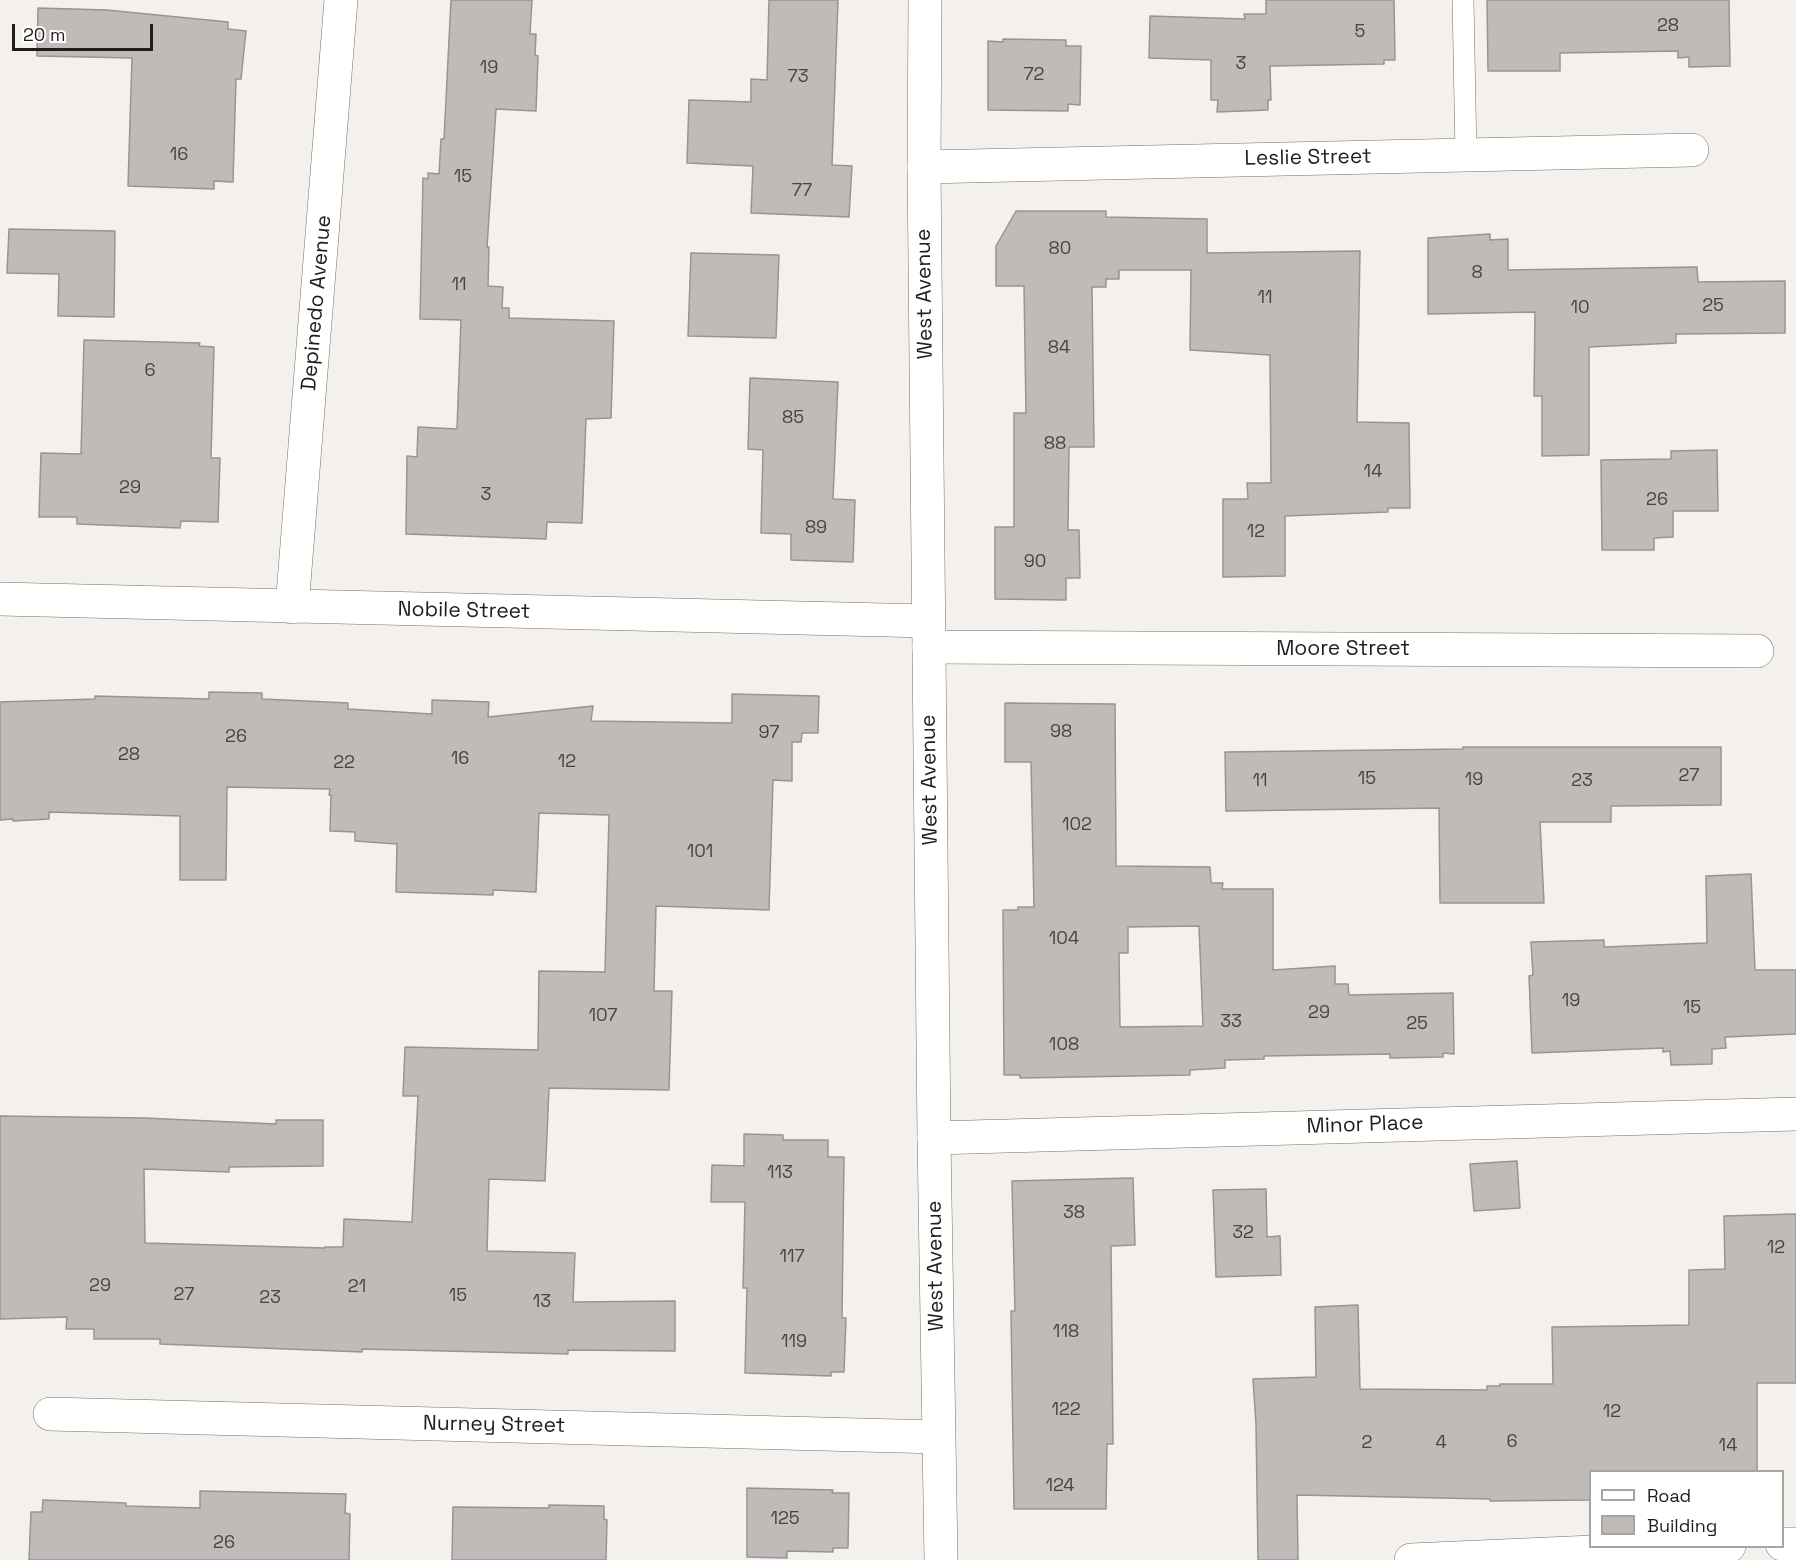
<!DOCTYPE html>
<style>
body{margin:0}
#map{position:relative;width:1796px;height:1560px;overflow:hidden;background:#f4f1ec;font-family:"Space Grotesk",sans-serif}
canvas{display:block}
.legend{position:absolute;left:1589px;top:1470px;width:195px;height:78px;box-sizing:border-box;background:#fff;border:2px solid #a5a5a4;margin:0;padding:8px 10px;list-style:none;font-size:18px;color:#1f1d1c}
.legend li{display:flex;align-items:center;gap:12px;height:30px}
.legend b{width:30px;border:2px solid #a5a5a4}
.scale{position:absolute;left:12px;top:24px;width:141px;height:27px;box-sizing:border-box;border:3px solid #1f1d1c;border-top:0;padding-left:8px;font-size:18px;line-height:21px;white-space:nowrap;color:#1f1d1c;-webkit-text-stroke:4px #fff;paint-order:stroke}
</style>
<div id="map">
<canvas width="1796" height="1560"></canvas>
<ul class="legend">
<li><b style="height:8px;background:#fff"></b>Road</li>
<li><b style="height:16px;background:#c0bbb8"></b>Building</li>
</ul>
<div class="scale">20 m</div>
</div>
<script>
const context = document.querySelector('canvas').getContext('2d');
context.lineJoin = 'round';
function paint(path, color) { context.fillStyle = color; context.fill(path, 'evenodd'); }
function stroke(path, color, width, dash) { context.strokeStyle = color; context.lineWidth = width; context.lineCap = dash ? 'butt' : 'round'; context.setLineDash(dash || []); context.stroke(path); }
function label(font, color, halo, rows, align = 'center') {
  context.font = font + ' "Space Grotesk",sans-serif'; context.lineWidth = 4.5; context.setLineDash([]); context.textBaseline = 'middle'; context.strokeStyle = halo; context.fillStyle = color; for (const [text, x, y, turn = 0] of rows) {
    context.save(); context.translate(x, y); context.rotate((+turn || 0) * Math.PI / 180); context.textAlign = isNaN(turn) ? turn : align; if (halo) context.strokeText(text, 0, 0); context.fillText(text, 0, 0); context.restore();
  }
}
const building = new Path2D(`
 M 451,0 L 532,0 L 530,34 L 536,34 L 535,55 L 538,56 L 536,111 L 496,109 L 487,247 L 489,247 L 488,286 L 503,287 L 502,308 L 509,308 L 509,318 L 614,321 L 611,418 L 586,419 L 582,523 L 547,522 L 546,539 L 406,534 L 407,456 L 417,457 L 418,427 L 457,429 L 461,320 L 420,319 L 423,178 L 428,179 L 428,173 L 439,174 L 441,139 L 444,139 Z
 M 769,0 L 838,0 L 832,165 L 852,166 L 849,217 L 751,213 L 753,166 L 687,163 L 689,100 L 751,102 L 751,79 L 767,80 Z
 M 1266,0 L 1394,0 L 1395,60 L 1384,60 L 1384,64 L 1270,66 L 1271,100 L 1268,100 L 1268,110 L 1217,112 L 1218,100 L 1211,100 L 1211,60 L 1149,58 L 1150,16 L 1245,19 L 1244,14 L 1266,14 Z
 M 1487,0 L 1729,0 L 1730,66 L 1689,67 L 1689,57 L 1678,58 L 1678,51 L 1560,53 L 1560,71 L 1488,71 Z
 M 38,8 L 107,10 L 228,22 L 228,29 L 246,31 L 241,79 L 236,79 L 233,182 L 214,181 L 214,189 L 128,186 L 132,58 L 37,56 Z
 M 1003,39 L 1066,40 L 1066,46 L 1081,46 L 1080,105 L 1068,104 L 1068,111 L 988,110 L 988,41 L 1003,42 Z
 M 1016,211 L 1106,211 L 1106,217 L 1207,219 L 1207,253 L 1360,251 L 1357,422 L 1409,423 L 1410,508 L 1388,508 L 1388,512 L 1285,516 L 1285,576 L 1223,577 L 1223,499 L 1248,499 L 1247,483 L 1271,483 L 1270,355 L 1190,350 L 1191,270 L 1119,270 L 1119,279 L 1106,279 L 1106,287 L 1092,287 L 1094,447 L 1069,447 L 1068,530 L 1079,530 L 1080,578 L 1066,578 L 1066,600 L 995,599 L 995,527 L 1014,527 L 1014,413 L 1026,413 L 1024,286 L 996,286 L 996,246 Z
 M 9,229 L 115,231 L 114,317 L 58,316 L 59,274 L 7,273 Z
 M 1490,234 L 1490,240 L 1508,239 L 1508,270 L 1697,267 L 1698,282 L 1785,281 L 1785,333 L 1676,334 L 1676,343 L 1589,347 L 1589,455 L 1542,456 L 1542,396 L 1534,396 L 1535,312 L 1428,314 L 1428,238 Z
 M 691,253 L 779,255 L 776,338 L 688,336 Z
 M 84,340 L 200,343 L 199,346 L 214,347 L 211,458 L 220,458 L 218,522 L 181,521 L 180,528 L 77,524 L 77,517 L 39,517 L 41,453 L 81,454 Z
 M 750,378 L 838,382 L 833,499 L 855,500 L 853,562 L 791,560 L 791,534 L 761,533 L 763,450 L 748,449 Z
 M 1717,450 L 1718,511 L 1673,511 L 1673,537 L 1654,538 L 1654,550 L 1602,550 L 1601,460 L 1671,459 L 1671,451 Z
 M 209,692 L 262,693 L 262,699 L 348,703 L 348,709 L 432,714 L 432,700 L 489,702 L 488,717 L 593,706 L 591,721 L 732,723 L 732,694 L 819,696 L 818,733 L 802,733 L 801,742 L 792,742 L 792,781 L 773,780 L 769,910 L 656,906 L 654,991 L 672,991 L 669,1090 L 549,1088 L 545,1181 L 489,1179 L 487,1251 L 575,1253 L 573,1302 L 675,1301 L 675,1351 L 568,1350 L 568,1354 L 362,1349 L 362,1352 L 160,1344 L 160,1339 L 94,1339 L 94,1329 L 66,1329 L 67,1317 L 0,1319 L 0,1116 L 144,1118 L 276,1124 L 276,1120 L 323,1120 L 323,1166 L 229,1167 L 229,1172 L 144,1169 L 145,1243 L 325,1248 L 325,1247 L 343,1247 L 344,1219 L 412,1222 L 418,1096 L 403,1096 L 405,1047 L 538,1050 L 539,971 L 605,972 L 609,815 L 539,813 L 536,892 L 493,890 L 493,895 L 396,892 L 397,844 L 355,841 L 355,832 L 330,831 L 331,795 L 329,795 L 330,789 L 227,787 L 226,880 L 180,880 L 180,816 L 49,812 L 49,819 L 13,821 L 13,819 L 0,820 L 0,702 L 95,699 L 95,696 L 209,699 Z
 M 1005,703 L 1115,704 L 1116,866 L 1210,867 L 1211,883 L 1223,883 L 1222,889 L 1273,889 L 1273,970 L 1335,966 L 1335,984 L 1348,984 L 1349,995 L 1453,993 L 1454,1054 L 1443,1053 L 1443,1057 L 1390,1058 L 1390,1054 L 1264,1056 L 1264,1059 L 1225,1060 L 1225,1068 L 1190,1070 L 1190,1075 L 1020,1078 L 1020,1075 L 1004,1075 L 1003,910 L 1018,910 L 1018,907 L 1034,907 L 1031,762 L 1005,762 ZM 1199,926 L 1203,1026 L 1120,1027 L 1119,953 L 1128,953 L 1128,927 Z
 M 1463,747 L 1721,747 L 1721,805 L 1611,806 L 1611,822 L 1540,822 L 1544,903 L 1440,903 L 1439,808 L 1226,811 L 1225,752 L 1463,749 Z
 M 1751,874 L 1755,970 L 1796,970 L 1796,1034 L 1725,1037 L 1726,1048 L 1712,1049 L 1712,1064 L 1671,1065 L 1670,1051 L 1663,1052 L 1663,1048 L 1532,1053 L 1529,976 L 1533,975 L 1531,942 L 1604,940 L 1604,947 L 1707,943 L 1706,876 Z
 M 744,1134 L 783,1135 L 783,1140 L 828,1140 L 828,1157 L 844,1157 L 842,1318 L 846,1318 L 844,1372 L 831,1372 L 831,1376 L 745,1373 L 747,1288 L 743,1288 L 745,1202 L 711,1202 L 712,1165 L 744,1166 Z
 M 1517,1161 L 1520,1208 L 1474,1211 L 1470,1164 Z
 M 1133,1178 L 1135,1245 L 1111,1246 L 1113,1444 L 1107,1444 L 1106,1509 L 1014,1509 L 1011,1311 L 1015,1311 L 1012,1181 Z
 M 1266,1189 L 1267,1237 L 1280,1236 L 1281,1275 L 1216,1277 L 1213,1190 Z
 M 1796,1214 L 1796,1383 L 1757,1383 L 1757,1472 L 1590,1472 L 1590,1500 L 1490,1501 L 1490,1499 L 1297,1495 L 1298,1560 L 1258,1560 L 1256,1425 L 1253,1379 L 1316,1377 L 1315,1307 L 1358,1305 L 1360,1389 L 1487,1390 L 1487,1386 L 1500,1386 L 1500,1384 L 1553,1384 L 1552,1327 L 1689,1325 L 1689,1270 L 1725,1269 L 1724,1216 Z
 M 747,1488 L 833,1490 L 832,1493 L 849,1493 L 848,1548 L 833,1548 L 833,1552 L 787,1551 L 787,1558 L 747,1557 Z
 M 200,1491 L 346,1494 L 345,1513 L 350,1514 L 349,1560 L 29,1560 L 31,1512 L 42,1512 L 43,1500 L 126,1503 L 126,1506 L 200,1508 Z
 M 549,1505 L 604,1506 L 604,1519 L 607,1520 L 606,1560 L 452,1560 L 453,1507 L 549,1508 Z`);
const lane = new Path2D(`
 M 1463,0 L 1466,155`);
const street = new Path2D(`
 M 924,167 L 1692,150
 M 0,599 L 928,621
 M 292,607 L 341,0
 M 929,647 L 1757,651
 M 934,1138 L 1796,1114
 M 50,1414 L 938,1437
 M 1782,1544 L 1796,1544
 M 1411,1560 L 1729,1546`);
const secondary = new Path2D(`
 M 925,0 L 924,167 L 934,1138 L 941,1560`);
const numberNames = [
 ["28",1668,26],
 ["5",1360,32],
 ["3",1241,64],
 ["19",489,68],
 ["72",1034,75],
 ["73",798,77],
 ["16",179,155],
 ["15",463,177],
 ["77",802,191],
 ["80",1060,249],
 ["8",1477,273],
 ["11",459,285],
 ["11",1265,298],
 ["25",1713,306],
 ["10",1580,308],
 ["84",1059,348],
 ["6",150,371],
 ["85",793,418],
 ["88",1055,444],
 ["14",1373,472],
 ["29",130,488],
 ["3",486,495],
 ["26",1657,500],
 ["89",816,528],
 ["12",1256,532],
 ["90",1035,562],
 ["98",1061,732],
 ["97",769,733],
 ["26",236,737],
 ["28",129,755],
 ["16",460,759],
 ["12",567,762],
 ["22",344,763],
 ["27",1689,776],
 ["15",1367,779],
 ["19",1474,780],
 ["11",1260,781],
 ["23",1582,781],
 ["102",1077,825],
 ["101",700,852],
 ["104",1064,939],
 ["19",1571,1001],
 ["15",1692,1008],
 ["29",1319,1013],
 ["107",603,1016],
 ["33",1231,1022],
 ["25",1417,1024],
 ["108",1064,1045],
 ["113",780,1173],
 ["38",1074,1213],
 ["32",1243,1233],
 ["12",1776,1248],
 ["117",792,1257],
 ["29",100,1286],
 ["21",357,1287],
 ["27",184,1295],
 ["15",458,1296],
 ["23",270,1298],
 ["13",542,1302],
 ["118",1066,1332],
 ["119",794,1342],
 ["122",1066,1410],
 ["12",1612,1412],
 ["6",1512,1442],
 ["2",1367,1443],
 ["4",1441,1443],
 ["14",1728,1446],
 ["124",1060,1486],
 ["125",785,1519],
 ["26",224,1543]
];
const streetNames = [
 ["Leslie Street",1308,158,-1],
 ["West Avenue",925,294,-91],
 ["Depinedo Avenue",317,303,-85],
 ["Nobile Street",464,611,1],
 ["Moore Street",1343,649],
 ["West Avenue",930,780,-91],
 ["Minor Place",1365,1125,-2],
 ["West Avenue",936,1266,-91],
 ["Nurney Street",494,1425,1]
];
paint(building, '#c0bbb8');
stroke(building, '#999491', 1.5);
stroke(lane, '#73706c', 22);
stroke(street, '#73706c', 34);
stroke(secondary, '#73706c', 34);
stroke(lane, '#fff', 21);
stroke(street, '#fff', 33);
stroke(secondary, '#fff', 33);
label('18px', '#474443', null, numberNames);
label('21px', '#1f1d1c', '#fff', streetNames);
</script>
